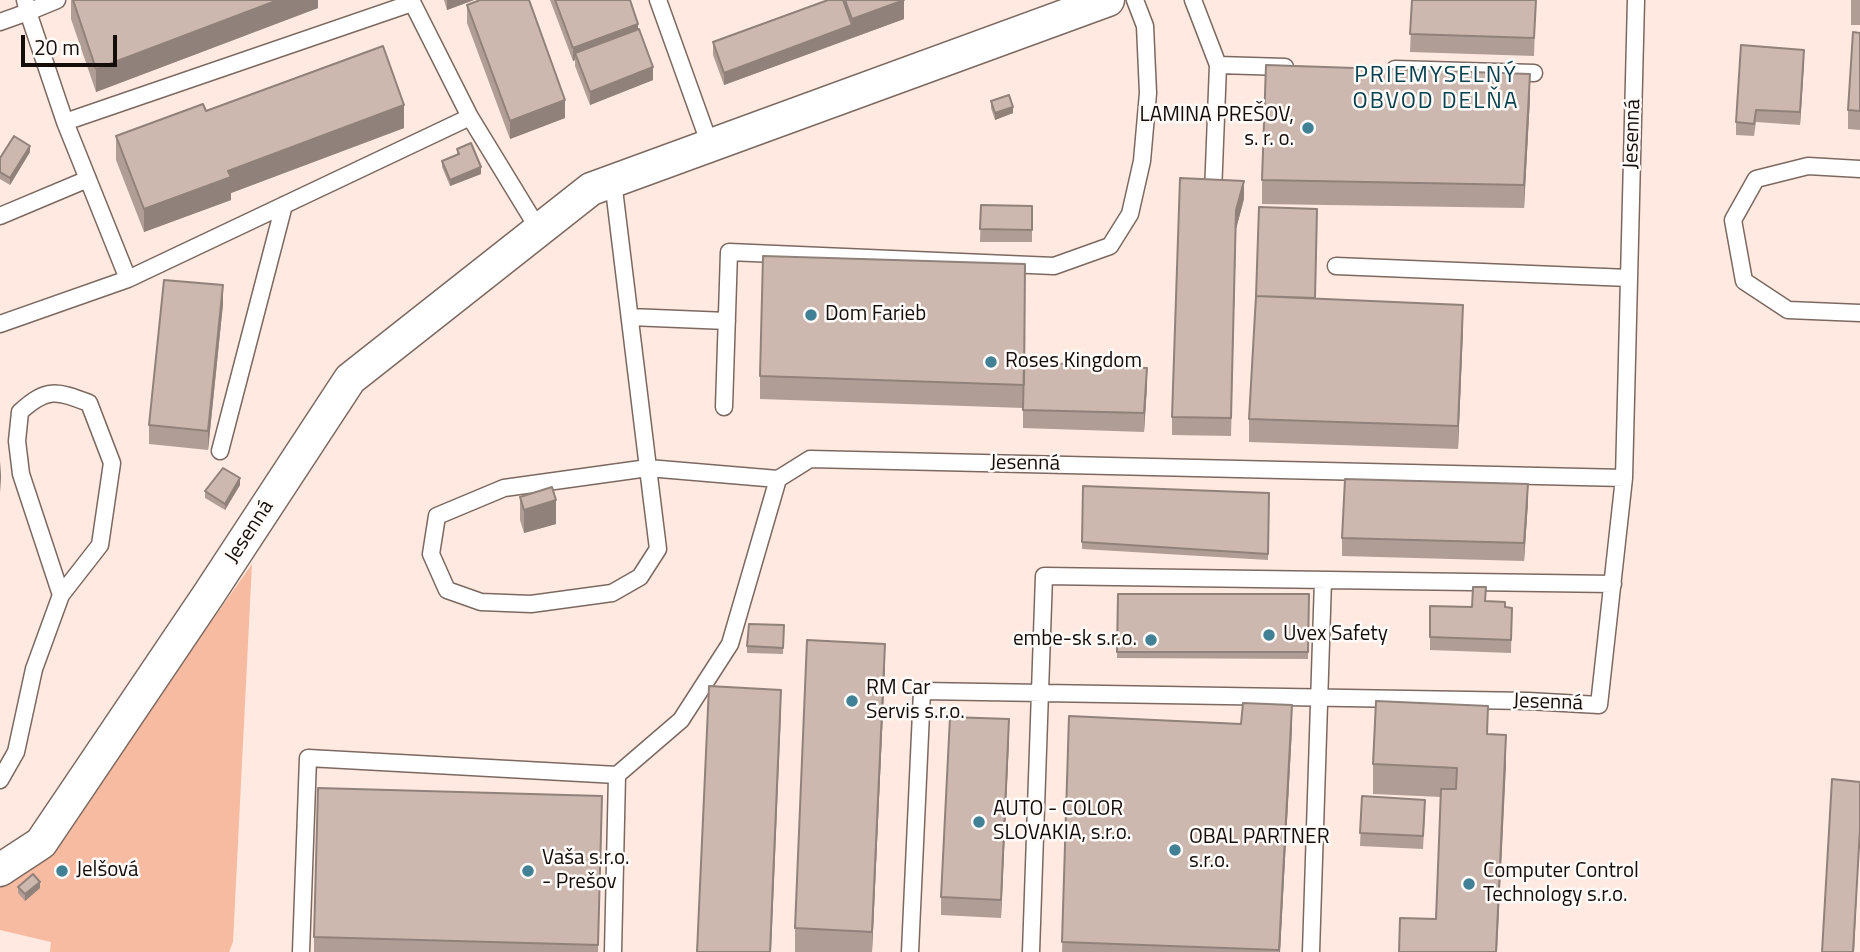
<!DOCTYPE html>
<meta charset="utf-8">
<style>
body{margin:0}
#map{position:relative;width:1860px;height:952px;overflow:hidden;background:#ffe9e0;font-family:"Titillium Web",sans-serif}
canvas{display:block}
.scale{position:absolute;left:21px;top:35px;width:96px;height:32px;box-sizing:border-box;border:4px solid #140d0a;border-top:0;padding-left:9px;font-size:21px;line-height:24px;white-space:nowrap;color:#140d0a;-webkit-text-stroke:5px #fffbf9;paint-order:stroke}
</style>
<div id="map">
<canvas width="1860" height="952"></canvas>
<div class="scale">20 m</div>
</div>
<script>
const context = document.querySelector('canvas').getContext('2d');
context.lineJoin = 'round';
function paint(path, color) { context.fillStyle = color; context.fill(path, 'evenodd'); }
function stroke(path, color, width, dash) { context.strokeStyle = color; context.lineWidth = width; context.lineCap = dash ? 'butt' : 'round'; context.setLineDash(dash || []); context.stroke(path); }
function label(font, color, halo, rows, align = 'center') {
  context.font = font + ' "Titillium Web",sans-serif'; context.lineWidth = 5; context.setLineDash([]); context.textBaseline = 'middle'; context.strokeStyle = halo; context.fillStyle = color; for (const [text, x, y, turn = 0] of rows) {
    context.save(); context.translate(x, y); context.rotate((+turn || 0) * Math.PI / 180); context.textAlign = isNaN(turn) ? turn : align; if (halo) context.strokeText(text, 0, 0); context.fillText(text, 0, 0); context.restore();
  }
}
const green = new Path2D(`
 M 252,564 L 233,942 L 229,952 L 50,952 L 51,942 L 0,930 L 0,876 L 61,834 Z`);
const service = new Path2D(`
 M 411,0 L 470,117 L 539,230
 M 658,0 L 710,145
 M 1193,0 L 1218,65 L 1213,193
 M 0,22 L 28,12 L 25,0
 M 1218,65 L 1285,67
 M 1395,69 L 1534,73
 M 65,122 L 412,3
 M 1860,169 L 1808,166 L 1756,179 L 1733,220 L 1744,281 L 1788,310 L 1860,313
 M 613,181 L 648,468 L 778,479
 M 0,216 L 88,179
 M 1336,266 L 1629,278
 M 128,279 L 470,117
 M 630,317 L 727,321
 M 0,324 L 128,279 L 65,122 L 28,12 L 57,0
 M 724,407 L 729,252 L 1054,266 L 1110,246 L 1130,214 L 1142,161 L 1148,93 L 1145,26 L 1135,0
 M 220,451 L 284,205
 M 648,468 L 658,549 L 640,577 L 612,593 L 531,604 L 481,602 L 447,590 L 431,554 L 437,516 L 504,488 Z
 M 617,775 L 681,720 L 730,644 L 778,479 L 810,459 L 1624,478
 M 0,780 L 16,752 L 34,669 L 61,595 L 100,545 L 112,463 L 89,403 C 57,391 47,387 20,412 L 17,441 L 21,474 L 61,595
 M 301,952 L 308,758 L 617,775
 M 613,952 L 617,775
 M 910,952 L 922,691 L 1528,701 L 1599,705 L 1624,478 L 1636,0
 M 1031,952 L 1044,576 L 1613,584
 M 1311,952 L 1323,580`);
const minor = new Path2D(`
 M 0,870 L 41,843 L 209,594 L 350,379 L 591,189 L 1108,0`);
const wall = new Path2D(`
 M 71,0 L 318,0 L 318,8 L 96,92 L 71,19 Z
 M 444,0 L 474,0 L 447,10 Z
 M 550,0 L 630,0 L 653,80 L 590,105 L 575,66 L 575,60 L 573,61 Z
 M 828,0 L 904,0 L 904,19 L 724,85 L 713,55 L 713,42 Z
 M 1412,0 L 1536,0 L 1534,56 L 1410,52 Z
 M 1851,0 L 1860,0 L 1860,25 L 1851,25 Z
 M 467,5 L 565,118 L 510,139 L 467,23 Z
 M 1860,33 L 1860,130 L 1848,129 L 1848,110 Z
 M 1804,62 L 1800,125 L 1756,122 L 1754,136 L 1736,135 L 1736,122 Z
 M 1530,97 L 1524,208 L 1262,204 L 1262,180 Z
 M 991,101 L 1013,113 L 995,120 L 991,108 Z
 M 206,111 L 404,128 L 231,193 L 231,200 L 144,232 L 116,160 L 116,136 Z
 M 457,149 L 481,174 L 450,186 L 442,167 L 442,161 L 457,154 Z
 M 30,152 L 10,185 L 0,179 L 0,158 Z
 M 1244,199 L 1236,229 L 1231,436 L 1172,435 L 1172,417 Z
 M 981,205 L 1032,206 L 1032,242 L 980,242 Z
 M 1317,227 L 1315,299 L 1463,328 L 1458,449 L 1249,442 L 1249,419 Z
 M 223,304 L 208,450 L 149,444 L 149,425 Z
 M 1024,362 L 1147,386 L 1144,432 L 1023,428 L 1023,408 L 760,399 L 760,376 Z
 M 240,485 L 225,510 L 205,498 L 205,491 Z
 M 1269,493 L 1268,560 L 1082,549 L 1082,542 Z
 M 520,497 L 556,524 L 524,533 L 520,520 Z
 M 1528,502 L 1524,561 L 1342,556 L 1342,538 Z
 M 1118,594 L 1309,594 L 1308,659 L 1117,658 Z
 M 1486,601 L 1505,607 L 1512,608 L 1511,653 L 1430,650 L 1430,606 L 1472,607 Z
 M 784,625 L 783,654 L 747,653 L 747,646 Z
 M 885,667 L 872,952 L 795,952 L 795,928 Z
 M 1069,716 L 1292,728 L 1280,952 L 1062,952 Z
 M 1488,734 L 1506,765 L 1436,919 L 1441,797 L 1373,794 L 1373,764 Z
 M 1009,738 L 1001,918 L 941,915 L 941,897 Z
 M 1362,796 L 1425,813 L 1423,849 L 1360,846 Z
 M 602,819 L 598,952 L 314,952 L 314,937 Z
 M 18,887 L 40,888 L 25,901 L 18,893 Z`);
const shadedWall = new Path2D(`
 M 278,0 L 318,0 L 318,8 L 96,92 L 96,69 Z
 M 447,0 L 474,0 L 447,10 Z
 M 904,0 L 904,19 L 724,85 L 724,73 L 852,25 L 852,19 Z
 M 638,24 L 638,36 L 575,53 L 575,60 L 573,61 L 573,48 Z
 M 1804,50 L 1804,62 L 1800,125 L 1800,112 Z
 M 653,67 L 653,80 L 590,105 L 590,92 Z
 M 1530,74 L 1530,97 L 1524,208 L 1524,185 Z
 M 565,100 L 565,118 L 510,139 L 510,121 Z
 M 404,105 L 404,128 L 231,193 L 231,200 L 144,232 L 144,209 L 228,171 Z
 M 1013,107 L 1013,113 L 995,120 L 995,113 Z
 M 30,146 L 30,152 L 10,185 L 10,178 Z
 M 481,167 L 481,174 L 450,186 L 450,180 Z
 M 1244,181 L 1244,199 L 1236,229 L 1231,436 L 1236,210 Z
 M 223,285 L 223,304 L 208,450 L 208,431 Z
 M 1463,305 L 1463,328 L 1458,449 L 1458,426 Z
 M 1147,368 L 1147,386 L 1144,432 L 1144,413 Z
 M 1,461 L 1,479 L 0,493 L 0,474 Z
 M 240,478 L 240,485 L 225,510 L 225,504 Z
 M 1528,484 L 1528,502 L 1524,561 L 1524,543 Z
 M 556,500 L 556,524 L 524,533 L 524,510 Z
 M 885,644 L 885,667 L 872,952 L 872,932 Z
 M 781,690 L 781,713 L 771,952 L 770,952 Z
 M 1292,705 L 1292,728 L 1280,952 L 1279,952 Z
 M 1009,719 L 1009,738 L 1001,918 L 1001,900 Z
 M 1506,735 L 1506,765 L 1497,952 L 1496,952 Z
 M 1860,829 L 1854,952 L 1853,952 Z
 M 40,882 L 40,888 L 25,901 L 25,894 Z`);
const building = new Path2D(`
 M 73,0 L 278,0 L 96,69 Z
 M 480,0 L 529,0 L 565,100 L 510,121 L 467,5 Z
 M 555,0 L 630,0 L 638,24 L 573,48 Z
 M 828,0 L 843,0 L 852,25 L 724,73 L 713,42 Z
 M 845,0 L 904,0 L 852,19 Z
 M 1412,0 L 1536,0 L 1534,38 L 1410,34 Z
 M 639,29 L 653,67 L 590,92 L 575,53 Z
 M 1853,32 L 1860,33 L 1860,111 L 1848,110 Z
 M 1741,45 L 1804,50 L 1800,112 L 1756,110 L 1754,124 L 1736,122 Z
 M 383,46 L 404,105 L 228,171 L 231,177 L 144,209 L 116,136 L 203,104 L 206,111 Z
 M 1266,65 L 1530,74 L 1524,185 L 1262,180 Z
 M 1009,95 L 1013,107 L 995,113 L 991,101 Z
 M 14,136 L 30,146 L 10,178 L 0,172 L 0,158 Z
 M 471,143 L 481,167 L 450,180 L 442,161 L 459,154 L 457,149 Z
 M 1180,178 L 1244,181 L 1236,210 L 1231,418 L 1172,417 Z
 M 981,205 L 1032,206 L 1032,230 L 980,229 Z
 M 1259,207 L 1317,209 L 1315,298 L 1256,296 Z
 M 763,256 L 1025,264 L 1024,385 L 760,376 Z
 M 164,280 L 223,285 L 208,431 L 149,425 Z
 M 1256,296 L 1463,305 L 1458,426 L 1249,419 Z
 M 1024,362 L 1147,368 L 1144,413 L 1023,410 Z
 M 223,468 L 240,478 L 225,504 L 205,491 Z
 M 1345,479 L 1528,484 L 1524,543 L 1342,538 Z
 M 1083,486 L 1269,493 L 1268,554 L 1082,542 Z
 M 552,487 L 556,500 L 524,510 L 520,497 Z
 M 1473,587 L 1486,587 L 1485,601 L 1505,602 L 1505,607 L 1512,608 L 1511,640 L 1430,637 L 1430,606 L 1472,607 Z
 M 1118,594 L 1309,594 L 1308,652 L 1117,652 Z
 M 749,624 L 784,625 L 783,648 L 747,646 Z
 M 807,640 L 885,644 L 872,932 L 795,928 Z
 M 709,686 L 781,690 L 770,952 L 697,952 Z
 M 1376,701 L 1488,706 L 1487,734 L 1506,735 L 1496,952 L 1399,952 L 1400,918 L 1436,919 L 1441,789 L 1456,789 L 1457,768 L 1373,764 Z
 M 1243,703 L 1292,705 L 1279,950 L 1062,942 L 1069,716 L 1241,724 Z
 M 950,717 L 1009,719 L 1001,900 L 941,897 Z
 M 1832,779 L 1860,782 L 1860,829 L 1853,952 L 1822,952 Z
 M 318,788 L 602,796 L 598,945 L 314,937 Z
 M 1362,796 L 1425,800 L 1423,836 L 1360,833 Z
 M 33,874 L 40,882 L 25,894 L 18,887 Z`);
const markers = [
 [1308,128,7,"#428096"],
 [811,315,7,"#428096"],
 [991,362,7,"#428096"],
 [1269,635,7,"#428096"],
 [1151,640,7,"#428096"],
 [852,701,7,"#428096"],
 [979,822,7,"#428096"],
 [1175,850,7,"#428096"],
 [62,871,7,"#428096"],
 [528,871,7,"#428096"],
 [1469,884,7,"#428096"]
];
const poiNames = [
 ["LAMINA PREŠOV,",1294,116,"right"],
 ["s. r. o.",1294,140,"right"],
 ["Dom Farieb",825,315],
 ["Roses Kingdom",1005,362],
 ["Uvex Safety",1283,635],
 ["embe-sk s.r.o.",1137,640,"right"],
 ["RM Car",866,689],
 ["Servis s.r.o.",866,713],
 ["AUTO - COLOR",993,810],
 ["SLOVAKIA, s.r.o.",993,834],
 ["OBAL PARTNER",1189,838],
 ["s.r.o.",1189,862],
 ["Vaša s.r.o.",542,859],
 ["- Prešov",542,883],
 ["Jelšová",76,871],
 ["Computer Control",1483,872],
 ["Technology s.r.o.",1483,896]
];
const streetNames = [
 ["Jesenná",1633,134,-88],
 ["Jesenná",1025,464,1],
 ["Jesenná",250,532,-57],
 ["Jesenná",1548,703,2]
];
const neighbourhoodNames = [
 ["PRIEMYSELNÝ",1436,76],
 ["OBVOD DELŇA",1436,102]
];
paint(green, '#f7bba1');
stroke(service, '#7b6961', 19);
stroke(minor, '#7b6961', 35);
stroke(service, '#fff', 16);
stroke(minor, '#fff', 32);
paint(wall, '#b09e96');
paint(shadedWall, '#90817a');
paint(building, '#cdb8af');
stroke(building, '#90817a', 2);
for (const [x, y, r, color] of markers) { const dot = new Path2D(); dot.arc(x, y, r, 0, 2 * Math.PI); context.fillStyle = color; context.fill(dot); stroke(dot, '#fffbf9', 2.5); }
label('21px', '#140d0a', '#fffbf9', poiNames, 'left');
label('21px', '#140d0a', '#fffbf9', streetNames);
context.letterSpacing = '2px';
label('23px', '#094050', '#fffbf9', neighbourhoodNames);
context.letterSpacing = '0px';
</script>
